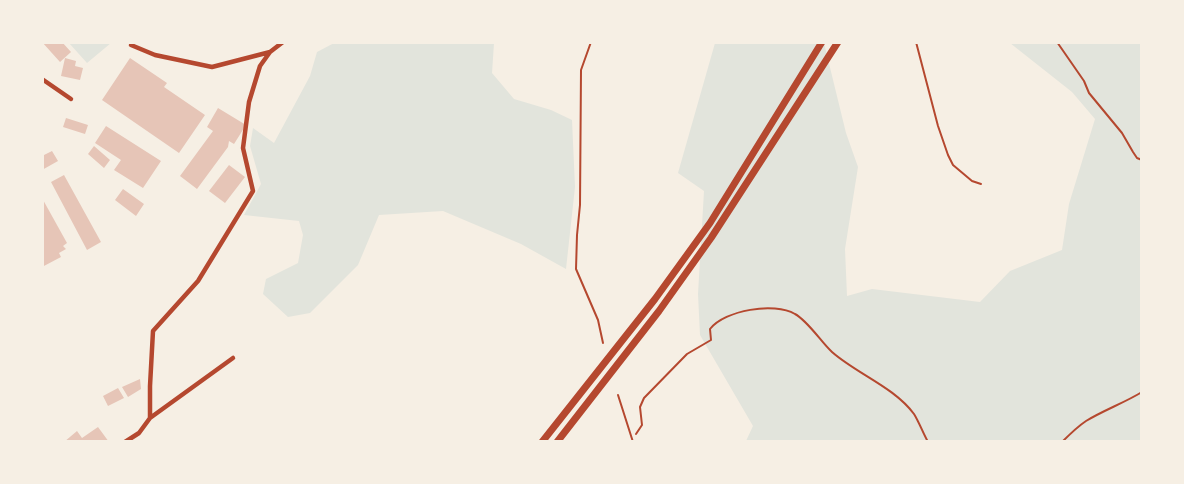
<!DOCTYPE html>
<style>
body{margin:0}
#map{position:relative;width:1184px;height:484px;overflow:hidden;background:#f6efe4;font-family:"Work Sans",sans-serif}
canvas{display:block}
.frame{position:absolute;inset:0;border:44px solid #f6efe4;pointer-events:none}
</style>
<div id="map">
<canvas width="1184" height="484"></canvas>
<div class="frame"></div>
</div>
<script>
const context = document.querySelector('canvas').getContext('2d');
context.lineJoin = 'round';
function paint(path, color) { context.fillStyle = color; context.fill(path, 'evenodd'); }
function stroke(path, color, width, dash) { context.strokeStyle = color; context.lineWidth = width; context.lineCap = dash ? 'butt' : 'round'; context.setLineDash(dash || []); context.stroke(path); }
const green = new Path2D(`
 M 336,42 L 494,43 L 492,73 L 514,99 L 551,110 L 572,120 L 575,187 L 566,269 L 521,244 L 443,211 L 379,215 L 358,265 L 310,313 L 288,317 L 263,294 L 266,279 L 298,263 L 303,235 L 299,221 L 244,215 L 261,184 L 250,146 L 253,128 L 274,143 L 310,76 L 317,52 Z
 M 69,43 L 111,43 L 87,63 Z
 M 715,43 L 824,43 L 846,133 L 858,167 L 845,249 L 847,296 L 872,289 L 980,302 L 1010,271 L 1062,250 L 1069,204 L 1095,119 L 1072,92 L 1010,43 L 1141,43 L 1141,441 L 746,441 L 753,426 L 700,335 L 698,294 L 704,191 L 678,173 Z`);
const building = new Path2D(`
 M 42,42 L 62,42 L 71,52 L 60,62 Z
 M 65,58 L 76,61 L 75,66 L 83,68 L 80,80 L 61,76 Z
 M 130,58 L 167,83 L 164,87 L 205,115 L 179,153 L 102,100 Z
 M 218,108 L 246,125 L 234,144 L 229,141 L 228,147 L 197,189 L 180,176 L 213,131 L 207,127 Z
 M 66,118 L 88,125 L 85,134 L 63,127 Z
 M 106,126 L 161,161 L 143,188 L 114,170 L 121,160 L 95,143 Z
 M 94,146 L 110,160 L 104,168 L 88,154 Z
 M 52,151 L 58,161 L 42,170 L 42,156 Z
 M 229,165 L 245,177 L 225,203 L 209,191 Z
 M 64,175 L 101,242 L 87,250 L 51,182 Z
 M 123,189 L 144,204 L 136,216 L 115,200 Z
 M 42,198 L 67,243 L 63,246 L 66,249 L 59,253 L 61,257 L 42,267 Z
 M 140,379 L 141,389 L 128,397 L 122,387 Z
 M 118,388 L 124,398 L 108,406 L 103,396 Z
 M 98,427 L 109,442 L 64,442 L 77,431 L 82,438 Z`);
const path = new Path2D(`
 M 1057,42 L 1084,81 L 1089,93 L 1122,133 L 1133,152 L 1137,158 L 1142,160
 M 636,434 L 642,425 L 640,407 L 644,398 L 687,354 L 711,340 L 710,329 C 725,310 774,302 795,314 C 808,321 821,342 832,352 C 857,374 894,387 914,414 C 919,422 923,433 928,442
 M 1062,442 C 1070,434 1077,427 1086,421 C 1104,410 1124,403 1142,392`);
const service = new Path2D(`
 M 591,42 L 581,70 L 580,205 L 577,235 L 576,269 L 598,320 L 603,343
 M 916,42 L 938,126 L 948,155 L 953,165 L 972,181 L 981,184
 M 618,395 L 633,442`);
const minor = new Path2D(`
 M 131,45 L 155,55 L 212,67 L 270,52
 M 42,79 L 71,99
 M 150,418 L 233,358
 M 125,442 L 139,433 L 150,418 L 150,386 L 153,331 L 198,281 L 253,191 L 243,148 L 249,102 L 260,66 L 270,52 L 283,42`);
const trunk = new Path2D(`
 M 542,442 L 655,299 L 710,223 L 822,42
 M 557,442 L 659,311 L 711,238 L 838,42`);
paint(green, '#e2e4dc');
paint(building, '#e6c5b7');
stroke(path, '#b5482f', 2);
stroke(service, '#b5482f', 2);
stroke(minor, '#b5482f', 4.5);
stroke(trunk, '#b5482f', 7);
</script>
